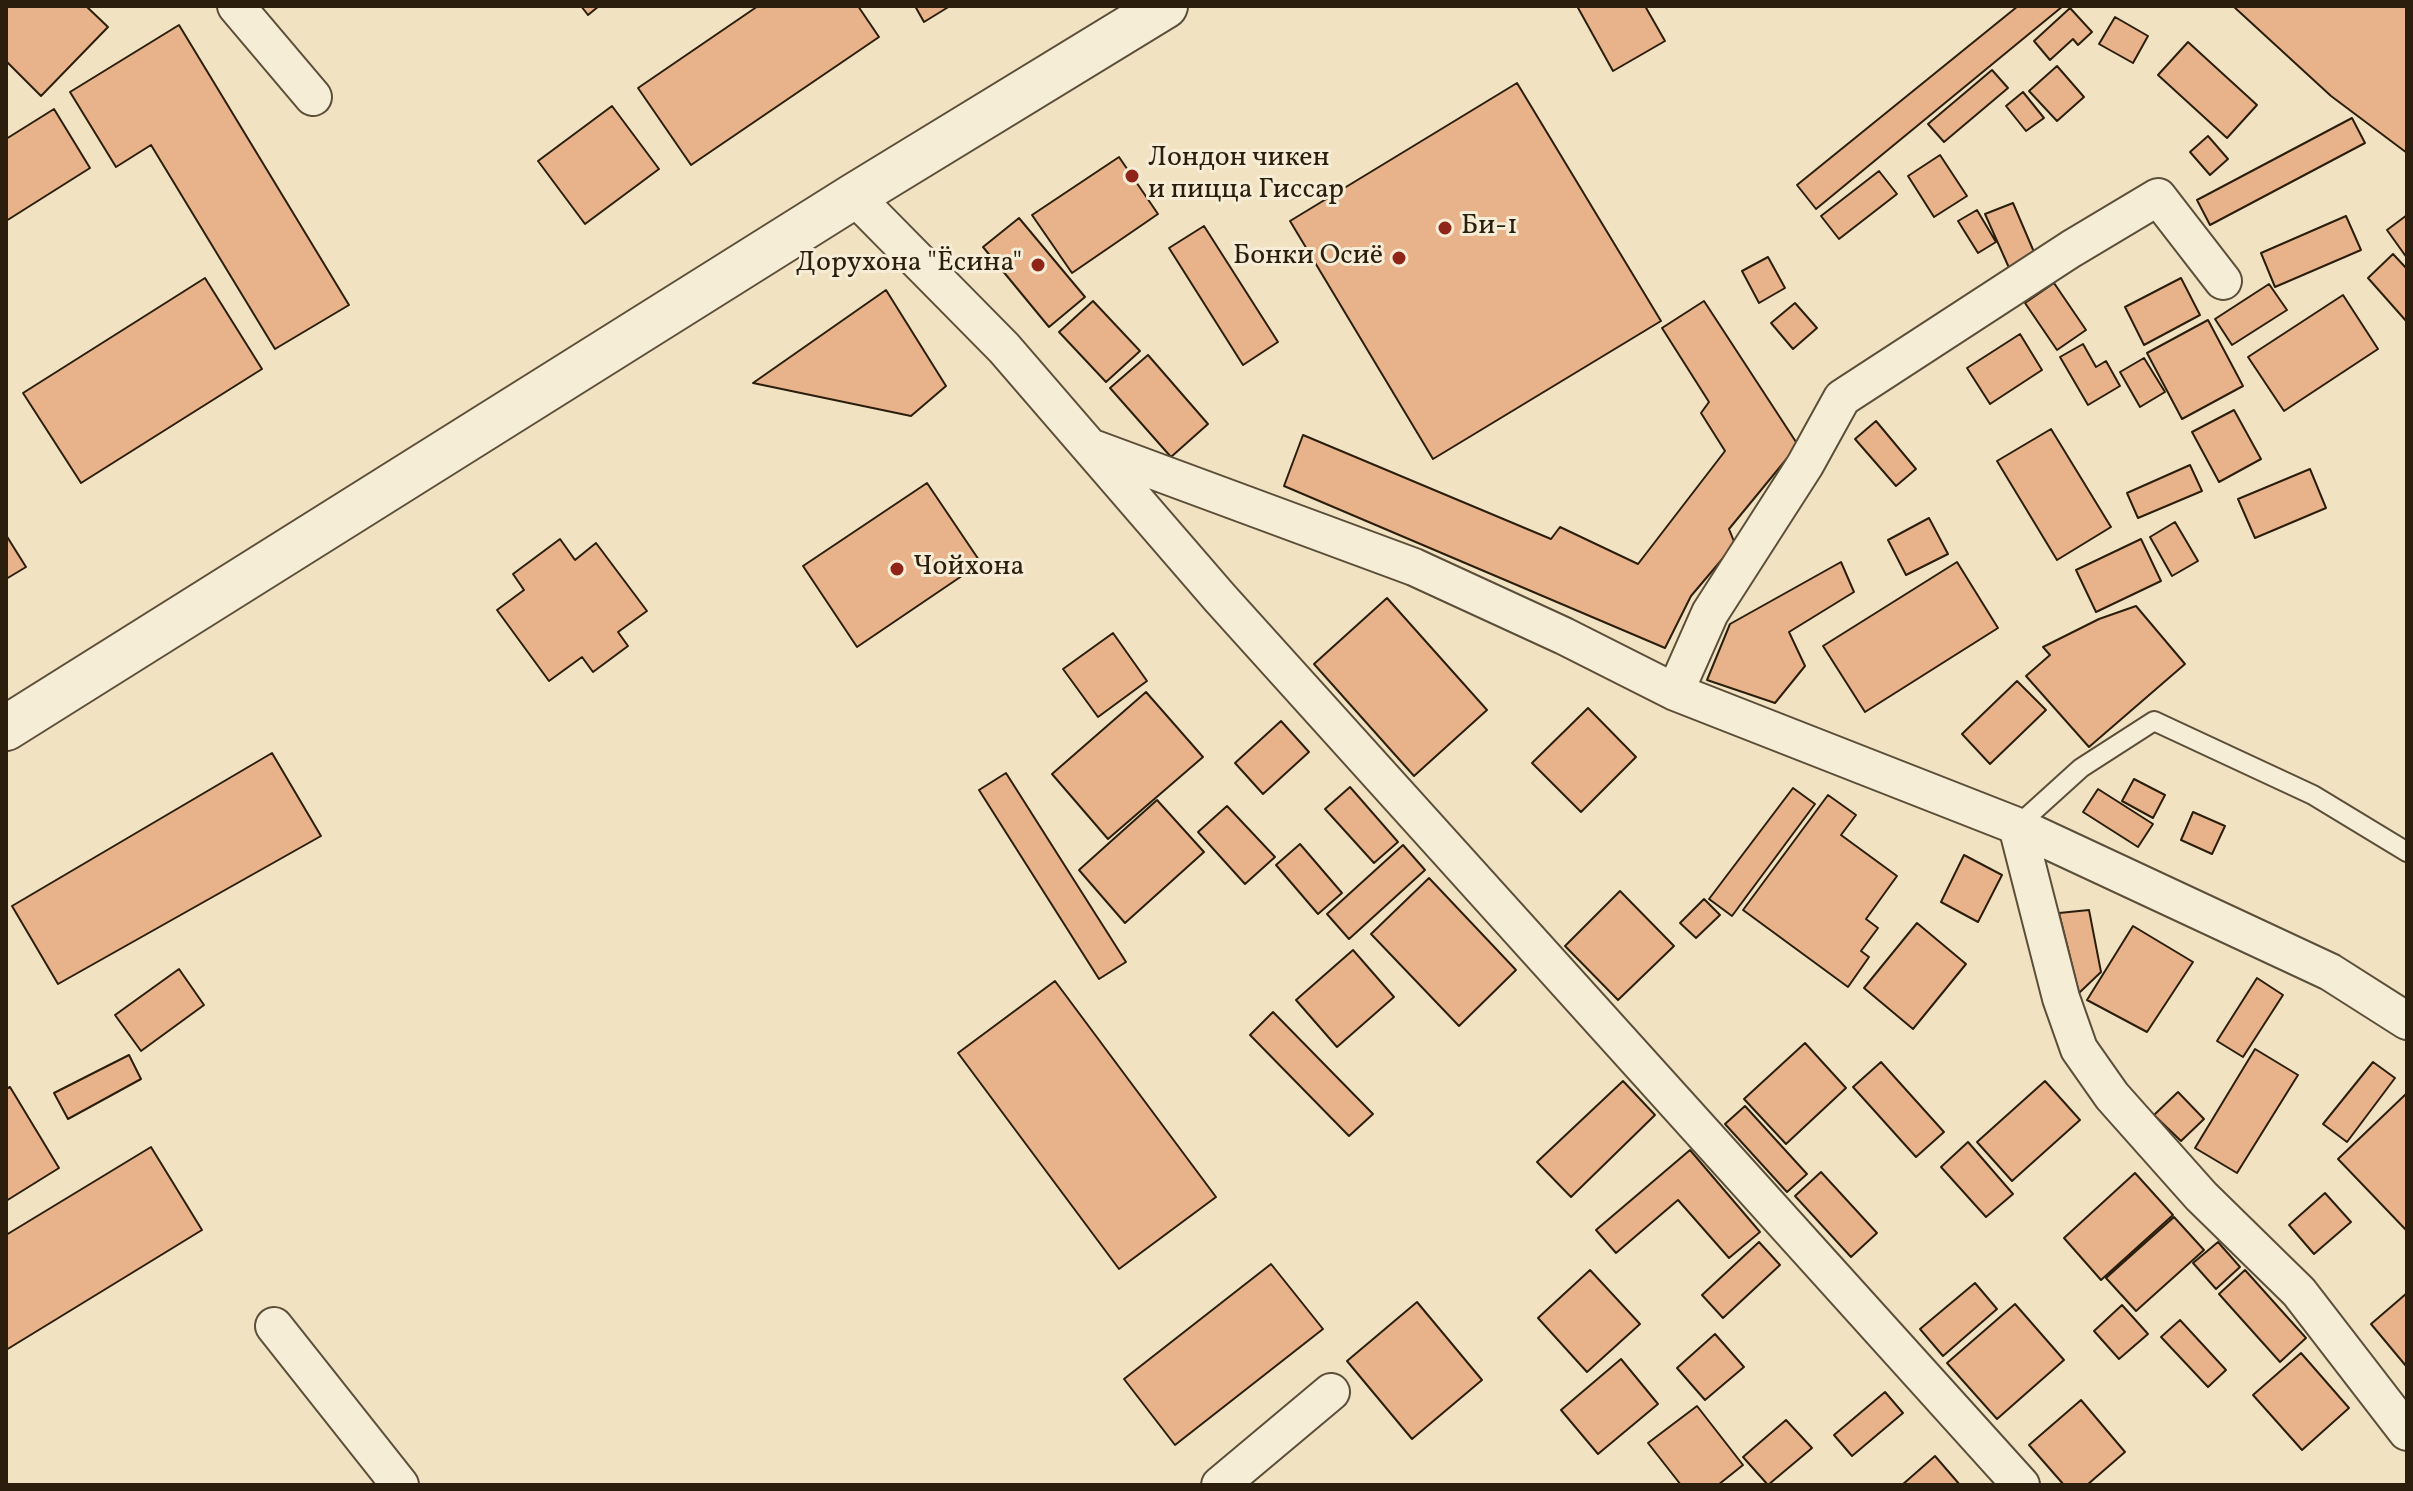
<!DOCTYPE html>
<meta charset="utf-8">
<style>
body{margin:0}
#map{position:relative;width:2413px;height:1491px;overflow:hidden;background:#f1e3c2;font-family:Vollkorn,serif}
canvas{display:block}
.frame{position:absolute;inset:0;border:8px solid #2b1e0d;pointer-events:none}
</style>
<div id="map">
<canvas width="2413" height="1491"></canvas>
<div class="frame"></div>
</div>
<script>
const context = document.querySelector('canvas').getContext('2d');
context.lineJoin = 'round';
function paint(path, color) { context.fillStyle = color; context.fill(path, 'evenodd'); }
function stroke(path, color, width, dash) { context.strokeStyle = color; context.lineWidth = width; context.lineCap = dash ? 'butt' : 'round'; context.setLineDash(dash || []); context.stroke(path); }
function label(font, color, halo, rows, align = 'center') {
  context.font = font + ' Vollkorn,serif'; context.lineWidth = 6; context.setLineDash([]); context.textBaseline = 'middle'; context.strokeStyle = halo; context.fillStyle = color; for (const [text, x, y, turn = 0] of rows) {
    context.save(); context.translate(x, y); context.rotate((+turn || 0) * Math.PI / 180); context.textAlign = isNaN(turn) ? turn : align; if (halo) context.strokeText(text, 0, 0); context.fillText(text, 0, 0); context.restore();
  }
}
const building = new Path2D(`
 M 6,6 L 86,6 L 108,27 L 41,96 L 6,61 Z
 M 581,6 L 599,6 L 588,15 Z
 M 758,6 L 858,6 L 879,37 L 691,165 L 638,88 Z
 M 915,6 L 950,6 L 924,22 Z
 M 1577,6 L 1645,6 L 1665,41 L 1613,71 Z
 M 2018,6 L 2063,6 L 1816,209 L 1797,185 Z
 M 2233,6 L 2407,6 L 2407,153 L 2331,96 Z
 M 2070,8 L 2092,32 L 2078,45 L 2073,39 L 2050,60 L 2034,41 Z
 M 2115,17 L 2148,36 L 2133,63 L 2099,44 Z
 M 179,25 L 349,305 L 275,349 L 151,145 L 116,167 L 70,92 Z
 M 2188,42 L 2257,105 L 2227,138 L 2158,75 Z
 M 2057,66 L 2084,97 L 2057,121 L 2029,91 Z
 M 1992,70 L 2008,88 L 1944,142 L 1928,124 Z
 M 1517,83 L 1661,321 L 1433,459 L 1290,221 Z
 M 2023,92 L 2044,118 L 2026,131 L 2006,106 Z
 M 612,106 L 659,169 L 585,224 L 538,161 Z
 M 54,109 L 90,168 L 6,221 L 6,139 Z
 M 2352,118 L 2365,143 L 2210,225 L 2197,200 Z
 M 2208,136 L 2228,159 L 2210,175 L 2190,152 Z
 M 1940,155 L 1967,196 L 1934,217 L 1908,176 Z
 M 1119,157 L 1158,214 L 1072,273 L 1032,215 Z
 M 1879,171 L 1897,194 L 1839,239 L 1821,216 Z
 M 2013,203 L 2037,259 L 2010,270 L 1985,214 Z
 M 1977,210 L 1996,242 L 1978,253 L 1958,221 Z
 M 2407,215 L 2407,258 L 2387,230 Z
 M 2346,216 L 2361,250 L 2275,287 L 2261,253 Z
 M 1019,218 L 1085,297 L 1049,327 L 983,247 Z
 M 1204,226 L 1278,342 L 1243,365 L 1169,248 Z
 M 2393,254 L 2407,269 L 2407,322 L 2368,278 Z
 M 1768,257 L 1785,288 L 1759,303 L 1742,271 Z
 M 205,278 L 262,369 L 81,483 L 23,393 Z
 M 2181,278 L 2200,315 L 2144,345 L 2125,307 Z
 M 2054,283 L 2086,330 L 2057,350 L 2025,303 Z
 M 2269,284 L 2287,310 L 2232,345 L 2215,319 Z
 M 886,290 L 946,386 L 911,416 L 753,383 Z
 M 2343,295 L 2378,349 L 2284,411 L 2248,357 Z
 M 1093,301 L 1140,351 L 1106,382 L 1059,332 Z
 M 1704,301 L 1798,445 L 1729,529 L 1735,544 L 1691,596 L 1665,648 L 1284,486 L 1303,435 L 1551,539 L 1560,527 L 1638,564 L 1725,451 L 1701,413 L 1709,402 L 1662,328 Z
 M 1795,303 L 1817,328 L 1793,349 L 1771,323 Z
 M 2208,320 L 2243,386 L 2182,419 L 2147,353 Z
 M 2020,334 L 2042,370 L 1990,404 L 1967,368 Z
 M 2083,344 L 2096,367 L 2106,361 L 2120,386 L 2088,405 L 2060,357 Z
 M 1148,355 L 1208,424 L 1171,457 L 1110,388 Z
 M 2144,358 L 2165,392 L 2140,407 L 2120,372 Z
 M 2234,410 L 2261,459 L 2219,482 L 2192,432 Z
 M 1876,421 L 1916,469 L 1896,486 L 1855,439 Z
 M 2051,429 L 2111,527 L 2057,560 L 1997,461 Z
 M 2190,465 L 2202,491 L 2138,518 L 2127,493 Z
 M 2310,469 L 2326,508 L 2255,538 L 2238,499 Z
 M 927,483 L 981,563 L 857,647 L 803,566 Z
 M 1929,518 L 1948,554 L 1906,575 L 1888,540 Z
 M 2175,522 L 2198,561 L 2172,576 L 2150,537 Z
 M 6,535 L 26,567 L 6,579 Z
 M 560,539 L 575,560 L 596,543 L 647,611 L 618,632 L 628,646 L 593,672 L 582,657 L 549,681 L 497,610 L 524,590 L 513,574 Z
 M 2141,539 L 2161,581 L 2096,612 L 2076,570 Z
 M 1841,562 L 1854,592 L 1789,632 L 1805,666 L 1775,703 L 1707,680 L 1730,624 Z
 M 1957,562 L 1998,628 L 1865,712 L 1823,646 Z
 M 1387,598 L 1487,710 L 1414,776 L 1314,664 Z
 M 2136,606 L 2185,664 L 2089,747 L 2026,676 L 2050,655 L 2043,647 L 2099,619 Z
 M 1113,633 L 1147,681 L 1098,717 L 1063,669 Z
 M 2017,681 L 2046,710 L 1990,764 L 1962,734 Z
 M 1146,692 L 1203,757 L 1108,839 L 1052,774 Z
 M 1588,708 L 1636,757 L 1581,812 L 1532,763 Z
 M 1281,721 L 1309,752 L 1263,794 L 1235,763 Z
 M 272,753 L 321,836 L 58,984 L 12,906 Z
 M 1006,773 L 1126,962 L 1099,979 L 979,790 Z
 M 2134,779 L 2165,795 L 2153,818 L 2122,801 Z
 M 1350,787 L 1398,842 L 1374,863 L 1325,809 Z
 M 1793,788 L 1815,804 L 1732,916 L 1709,899 Z
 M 2098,789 L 2153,824 L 2138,847 L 2083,812 Z
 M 1828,795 L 1856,815 L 1841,835 L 1897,876 L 1866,919 L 1878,928 L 1861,951 L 1869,957 L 1848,987 L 1743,910 Z
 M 1157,800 L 1204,852 L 1125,923 L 1079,870 Z
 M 1227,806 L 1275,857 L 1245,884 L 1198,832 Z
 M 2193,812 L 2225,826 L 2212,854 L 2181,840 Z
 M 1300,844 L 1342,893 L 1318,914 L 1276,865 Z
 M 1403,845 L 1425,870 L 1349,939 L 1327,914 Z
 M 1964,855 L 2002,875 L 1978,922 L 1941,902 Z
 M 1429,878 L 1516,970 L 1459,1026 L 1371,934 Z
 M 1620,891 L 1674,946 L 1618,1000 L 1565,946 Z
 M 1704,899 L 1720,915 L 1696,938 L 1680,923 Z
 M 2089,910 L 2101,972 L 2079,993 L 2059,913 Z
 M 1917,923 L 1966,964 L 1913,1029 L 1864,988 Z
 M 2133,926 L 2193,962 L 2147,1032 L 2087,1000 Z
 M 1353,950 L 1394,997 L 1337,1047 L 1296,1000 Z
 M 179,969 L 204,1005 L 141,1051 L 115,1015 Z
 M 2257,978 L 2283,995 L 2243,1057 L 2217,1041 Z
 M 1055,981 L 1216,1197 L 1119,1269 L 958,1053 Z
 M 1273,1012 L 1373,1114 L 1349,1136 L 1250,1035 Z
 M 1805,1043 L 1846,1088 L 1786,1144 L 1744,1099 Z
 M 2255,1049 L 2298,1075 L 2237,1173 L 2195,1148 Z
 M 129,1055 L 141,1079 L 68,1119 L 54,1093 Z
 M 1881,1062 L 1944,1132 L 1916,1157 L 1853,1087 Z
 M 2373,1062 L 2395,1078 L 2347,1142 L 2323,1124 Z
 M 1623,1081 L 1655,1115 L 1571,1197 L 1537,1162 Z
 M 2045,1081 L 2080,1120 L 2012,1181 L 1977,1142 Z
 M 10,1087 L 59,1168 L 6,1201 L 6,1089 Z
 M 2178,1092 L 2204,1119 L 2181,1141 L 2154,1115 Z
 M 2407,1093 L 2407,1231 L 2338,1159 Z
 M 1745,1106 L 1807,1174 L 1787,1192 L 1725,1124 Z
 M 1968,1142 L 2013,1194 L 1986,1217 L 1941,1167 Z
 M 151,1147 L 202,1230 L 6,1350 L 6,1235 Z
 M 1690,1150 L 1760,1232 L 1729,1258 L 1678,1200 L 1616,1253 L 1596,1230 Z
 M 1821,1172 L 1877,1233 L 1851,1257 L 1795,1196 Z
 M 2135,1173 L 2173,1215 L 2101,1280 L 2064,1238 Z
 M 2325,1193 L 2351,1222 L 2314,1254 L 2289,1225 Z
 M 2174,1217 L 2204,1250 L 2136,1311 L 2106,1278 Z
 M 1759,1242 L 1780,1265 L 1723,1318 L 1702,1295 Z
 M 2218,1242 L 2240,1267 L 2216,1289 L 2193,1263 Z
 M 1271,1264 L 1323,1329 L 1175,1445 L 1124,1379 Z
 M 1590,1270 L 1640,1324 L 1587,1372 L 1538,1318 Z
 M 2245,1270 L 2306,1338 L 2280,1362 L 2219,1294 Z
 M 1975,1283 L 1997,1309 L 1943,1356 L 1920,1329 Z
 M 2407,1293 L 2407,1365 L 2406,1366 L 2371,1324 Z
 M 1417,1302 L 1482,1380 L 1412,1439 L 1347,1361 Z
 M 2015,1304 L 2064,1360 L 1997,1419 L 1947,1363 Z
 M 2122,1305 L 2148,1334 L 2119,1359 L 2094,1331 Z
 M 2180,1320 L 2226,1370 L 2208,1387 L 2161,1337 Z
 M 1715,1334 L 1744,1367 L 1705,1400 L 1677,1368 Z
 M 2301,1353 L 2349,1408 L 2302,1450 L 2253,1395 Z
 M 1621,1359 L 1658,1404 L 1598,1454 L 1561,1410 Z
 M 1885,1392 L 1903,1413 L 1852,1456 L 1834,1435 Z
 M 2081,1400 L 2125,1452 L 2087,1485 L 2064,1485 L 2029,1445 Z
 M 1697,1406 L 1743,1465 L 1718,1485 L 1681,1485 L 1648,1443 Z
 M 1786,1420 L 1812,1448 L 1768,1485 L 1743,1457 Z
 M 1935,1456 L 1960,1485 L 1902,1485 Z`);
const service = new Path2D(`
 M 2017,826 L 2081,768 L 2154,721 L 2313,795 L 2407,852`);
const minor = new Path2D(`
 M 236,6 L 313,97
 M 854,196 L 1004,348 L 1220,598 L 2021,1485
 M 1095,449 L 1414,567 L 1564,636 L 1675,692 L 2017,826 L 2330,972 L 2407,1021
 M 1675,692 L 1710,613 L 1805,465 L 1842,398 L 2071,249 L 2158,197 L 2223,281
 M 2017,826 L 2061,998 L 2079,1049 L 2112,1096 L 2201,1196 L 2299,1292 L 2407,1432
 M 274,1326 L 400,1485
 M 1220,1485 L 1331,1392`);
const tertiary = new Path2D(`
 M 6,728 L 854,196 L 1165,6`);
const markers = [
 [1132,176,8,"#8f2418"],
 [1445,228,8,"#8f2418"],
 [1399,258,8,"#8f2418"],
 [1038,265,8,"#8f2418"],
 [897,569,8,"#8f2418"]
];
const poiNames = [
 ["Лондон чикен",1148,160],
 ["и пицца Гиссар",1148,192],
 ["Би-1",1461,228],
 ["Бонки Осиё",1383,258,"right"],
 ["Дорухона \"Ёсина\"",1022,265,"right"],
 ["Чойхона",913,569]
];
paint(building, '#e8b28a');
stroke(building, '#2b1e0d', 2);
stroke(service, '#5c4f3a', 22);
stroke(minor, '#5c4f3a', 40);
stroke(tertiary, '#5c4f3a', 48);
stroke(service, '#f6edd7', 18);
stroke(minor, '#f6edd7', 36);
stroke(tertiary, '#f6edd7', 44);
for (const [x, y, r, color] of markers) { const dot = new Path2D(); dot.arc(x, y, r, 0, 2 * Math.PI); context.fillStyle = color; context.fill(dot); stroke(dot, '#f6edd7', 3); }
label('28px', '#2b1e0d', '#f6edd7', poiNames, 'left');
</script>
